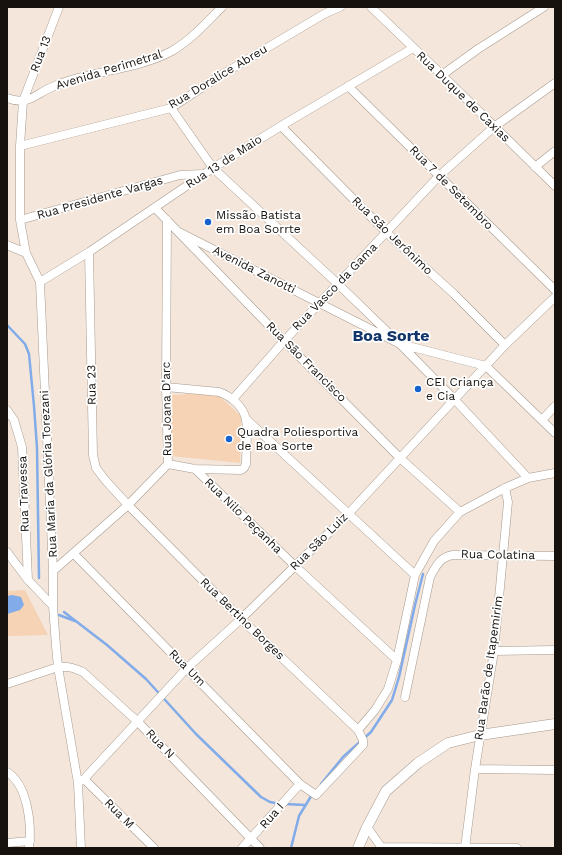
<!DOCTYPE html>
<meta charset="utf-8">
<style>
body{margin:0}
#map{position:relative;width:562px;height:855px;overflow:hidden;background:#f4e6da;font-family:"Work Sans",sans-serif}
canvas{display:block}
.frame{position:absolute;inset:0;border:8px solid #17120e;pointer-events:none}
</style>
<div id="map">
<canvas width="562" height="855"></canvas>
<div class="frame"></div>
</div>
<script>
const context = document.querySelector('canvas').getContext('2d');
context.lineJoin = 'round';
function paint(path, color) { context.fillStyle = color; context.fill(path, 'evenodd'); }
function stroke(path, color, width, dash) { context.strokeStyle = color; context.lineWidth = width; context.lineCap = dash ? 'butt' : 'round'; context.setLineDash(dash || []); context.stroke(path); }
function label(font, color, halo, rows, align = 'center') {
  context.font = font + ' "Work Sans",sans-serif'; context.lineWidth = 3.5; context.setLineDash([]); context.textBaseline = 'middle'; context.strokeStyle = halo; context.fillStyle = color; for (const [text, x, y, turn = 0] of rows) {
    context.save(); context.translate(x, y); context.rotate((+turn || 0) * Math.PI / 180); context.textAlign = isNaN(turn) ? turn : align; if (halo) context.strokeText(text, 0, 0); context.fillText(text, 0, 0); context.restore();
  }
}
const green = new Path2D(`
 M 216,393 L 241,416 L 240,463 L 171,456 L 171,395 Z
 M 25,590 L 48,635 L 7,636 L 7,591 Z`);
const water = new Path2D(`
 M 12,595 L 21,597 L 24,605 L 20,610 L 7,614 L 7,596 Z`);
const stream = new Path2D(`
 M 7,325 L 25,344 L 29,354 L 34,406 L 37,448 L 39,578
 M 64,612 L 107,645 L 146,679 L 196,734 L 261,797 L 270,802 L 280,804
 M 59,615 L 75,621
 M 321,784 L 343,757 L 371,732 L 392,700 L 399,677 L 415,605 L 423,574
 M 285,804 L 305,805
 M 291,848 L 299,816 L 313,793`);
const minor = new Path2D(`
 M 59,7 L 23,101 L 20,146 L 20,220 L 26,253 L 40,282 L 53,571 L 53,606 L 56,646 L 58,667 L 78,783 L 81,848
 M 371,7 L 442,75 L 555,186
 M 442,75 L 478,49 L 544,7
 M 348,86 L 555,290
 M 7,98 C 28,106 34,95 52,87 C 90,70 135,71 172,51 C 191,40 207,22 222,7
 M 171,108 L 213,168 L 338,284 L 400,344 L 455,400 L 528,478
 M 281,126 L 387,233 L 454,294 L 505,345
 M 20,146 L 171,108 L 218,77 L 324,14 L 340,7
 M 535,167 L 555,151
 M 155,208 L 284,341 L 400,458 L 460,512
 M 20,220 L 180,175 L 203,174
 M 179,232 L 400,344 L 486,366 L 555,433
 M 7,245 L 26,253
 M 40,282 L 89,252 L 213,168 L 281,126 L 413,48
 M 166,387 L 219,392 C 231,396 244,407 246,420 C 248,433 246,451 246,464 L 244,468 L 241,470 L 195,469 L 168,464
 M 233,399 L 284,341 L 439,176 L 494,127 L 555,83
 M 7,410 L 14,420 L 22,447 L 28,580
 M 246,419 L 415,575
 M 542,420 L 555,406
 M 195,469 L 295,566 L 397,660
 M 7,552 L 28,580 L 53,606
 M 74,554 L 300,784 L 316,795 L 363,745 L 363,740 L 358,730 L 241,619 L 128,505 L 106,481 L 96,468 L 93,455 L 89,252
 M 53,571 L 128,505 L 168,464 L 166,387 L 167,220
 M 494,651 L 555,650
 M 7,684 L 58,667 C 68,666 74,668 83,672 L 137,721 L 260,848
 M 405,697 L 430,577 C 436,566 440,557 453,555 L 555,556
 M 358,730 L 375,710 L 388,689 L 397,660 L 415,575 L 434,541 L 460,512 L 505,488 L 528,478 L 555,473
 M 475,769 L 555,770
 M 7,772 C 28,785 32,825 29,848
 M 84,779 L 154,848
 M 78,783 L 84,779 L 187,668 L 241,619 L 349,513 L 505,345 L 555,297
 M 367,827 L 382,848
 M 7,843 L 30,841
 M 382,847 L 517,848
 M 242,848 L 300,784
 M 465,848 L 475,769 L 494,651 L 508,502 L 505,488`);
const tertiary = new Path2D(`
 M 358,848 L 367,827 L 386,791 L 418,763 L 448,743 L 480,735 L 555,724`);
const markers = [
 [208,222,4,"#1662cd"],
 [418,389,4,"#1662cd"],
 [229,439,4,"#1662cd"]
];
const streetNames = [
 ["Rua 13",41,54,-69],
 ["Avenida Perimetral",109,70,-17],
 ["Rua Doralice Abreu",218,77,-31],
 ["Rua Duque de Caxias",463,97,44],
 ["Rua 13 de Maio",224,162,-33],
 ["Rua 7 de Setembro",451,188,45],
 ["Rua Presidente Vargas",100,198,-16],
 ["Rua São Jerônimo",392,236,44],
 ["Avenida Zanotti",254,270,27],
 ["Rua Vasco da Gama",335,287,-46],
 ["Rua São Francisco",306,362,45],
 ["Rua 23",92,385,-91],
 ["Rua Joana D'arc",167,409,-91],
 ["Rua Maria da Glória Torezani",49,474,-93],
 ["Rua Travessa",24,494,-92],
 ["Rua Nilo Peçanha",243,516,44],
 ["Rua São Luiz",319,542,-45],
 ["Rua Colatina",498,555,1],
 ["Rua Bertino Borges",242,619,44],
 ["Rua Um",187,668,45],
 ["Rua Barão de Itapemirim",489,668,-82],
 ["Rua N",160,744,46],
 ["Rua M",119,814,45],
 ["Rua I",272,816,-49]
];
const poiNames = [
 ["Missão Batista",216,215],
 ["em Boa Sorrte",216,229],
 ["CEI Criança",426,382],
 ["e Cia",426,396],
 ["Quadra Poliesportiva",237,432],
 ["de Boa Sorte",237,446]
];
const districtNames = [
 ["Boa Sorte",391,336]
];
paint(green, '#f6d3b5');
paint(water, '#81abe9');
stroke(stream, '#81abe9', 2.5);
stroke(minor, '#a79a8f', 9);
stroke(tertiary, '#a79a8f', 11);
stroke(minor, '#fff', 8);
stroke(tertiary, '#fff', 10);
for (const [x, y, r, color] of markers) { const dot = new Path2D(); dot.arc(x, y, r, 0, 2 * Math.PI); context.fillStyle = color; context.fill(dot); stroke(dot, '#fff', 1.5); }
label('12px', '#17120e', '#fff', streetNames);
label('12px', '#17120e', '#fff', poiNames, 'left');
label('bold 16px', '#13366a', '#fff', districtNames);
</script>
